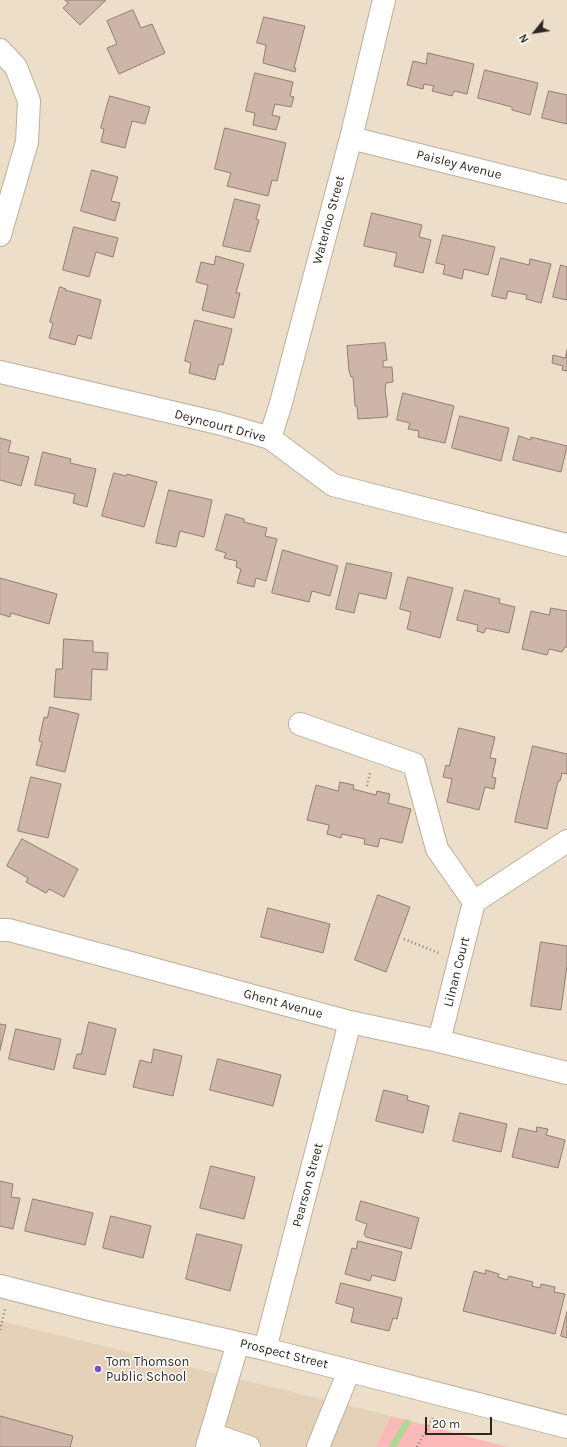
<!DOCTYPE html>
<style>
body{margin:0}
#map{position:relative;width:567px;height:1447px;overflow:hidden;background:#eddeca;font-family:Karla,sans-serif}
canvas{display:block}
.north{position:absolute;left:515px;top:12px;width:40px;height:40px;-webkit-text-stroke:3px #fff;paint-order:stroke;rotate:240deg;font-size:11px;font-weight:700;line-height:16px;text-align:center;color:#2d271f}
.north::after{content:'';display:block;margin:auto;width:14px;height:18px;background:#2d271f;clip-path:polygon(50% 0,100% 100%,50% 72%,0 100%)}
.scale{position:absolute;left:425px;top:1417px;width:67px;height:18px;box-sizing:border-box;border:2px solid #2d271f;border-top:0;padding-left:5px;font-size:12px;line-height:14px;white-space:nowrap;color:#2d271f;-webkit-text-stroke:3px #fff;paint-order:stroke}
</style>
<div id="map">
<canvas width="567" height="1447"></canvas>
<div class="north">N</div>
<div class="scale">20 m</div>
</div>
<script>
const context = document.querySelector('canvas').getContext('2d');
context.lineJoin = 'round';
function paint(path, color) { context.fillStyle = color; context.fill(path, 'evenodd'); }
function stroke(path, color, width, dash) { context.strokeStyle = color; context.lineWidth = width; context.lineCap = dash ? 'butt' : 'round'; context.setLineDash(dash || []); context.stroke(path); }
function label(font, color, halo, rows, align = 'center') {
  context.font = font + ' Karla,sans-serif'; context.lineWidth = 3; context.setLineDash([]); context.textBaseline = 'middle'; context.strokeStyle = halo; context.fillStyle = color; for (const [text, x, y, turn = 0] of rows) {
    context.save(); context.translate(x, y); context.rotate((+turn || 0) * Math.PI / 180); context.textAlign = isNaN(turn) ? turn : align; if (halo) context.strokeText(text, 0, 0); context.fillText(text, 0, 0); context.restore();
  }
}
const built = new Path2D(`
 M 0,1321 L 391,1416 L 376,1447 L 0,1447 Z`);
const green = new Path2D(`
 M 391,1416 L 508,1447 L 376,1447 Z`);
const stream = new Path2D(`
 M 392,1447 L 407,1423`);
const building = new Path2D(`
 M 65,0 L 106,0 L 80,25 L 63,8 L 68,3 Z
 M 133,10 L 141,28 L 152,24 L 165,53 L 119,74 L 107,48 L 117,44 L 107,21 Z
 M 264,17 L 305,26 L 294,68 L 296,68 L 295,72 L 263,63 L 266,45 L 257,43 Z
 M 428,53 L 474,64 L 467,94 L 454,91 L 452,96 L 432,91 L 434,86 L 424,84 L 423,89 L 407,85 L 413,61 L 426,64 Z
 M 485,70 L 538,83 L 530,115 L 512,110 L 512,107 L 478,98 Z
 M 255,73 L 293,82 L 290,96 L 294,97 L 291,107 L 275,104 L 272,115 L 280,117 L 276,130 L 253,125 L 255,113 L 246,111 Z
 M 549,91 L 567,95 L 567,124 L 542,118 Z
 M 110,96 L 150,107 L 145,124 L 132,121 L 125,148 L 101,142 L 104,129 L 101,128 Z
 M 225,128 L 286,143 L 277,181 L 272,180 L 268,196 L 227,186 L 231,173 L 215,169 Z
 M 92,170 L 118,177 L 111,201 L 120,203 L 115,221 L 81,211 Z
 M 235,199 L 260,205 L 256,219 L 259,220 L 250,252 L 223,246 Z
 M 372,213 L 422,225 L 419,237 L 431,240 L 423,273 L 394,266 L 397,253 L 364,246 Z
 M 74,227 L 118,238 L 113,257 L 96,252 L 89,277 L 63,270 Z
 M 443,235 L 495,247 L 488,275 L 464,269 L 462,279 L 443,274 L 445,265 L 436,263 Z
 M 216,256 L 244,264 L 236,293 L 240,293 L 234,318 L 202,310 L 208,285 L 196,282 L 201,262 L 214,265 Z
 M 501,258 L 529,265 L 530,259 L 551,264 L 541,303 L 526,299 L 527,295 L 508,291 L 506,299 L 492,296 Z
 M 561,265 L 567,267 L 567,300 L 553,297 Z
 M 60,287 L 66,289 L 65,290 L 101,300 L 91,339 L 78,335 L 75,345 L 49,338 L 53,323 L 50,322 Z
 M 195,320 L 232,329 L 223,365 L 219,364 L 215,380 L 189,373 L 191,363 L 185,361 Z
 M 385,343 L 387,360 L 383,361 L 383,367 L 392,367 L 393,382 L 386,383 L 385,389 L 388,415 L 387,417 L 358,419 L 357,406 L 355,406 L 353,377 L 351,377 L 349,371 L 347,346 Z
 M 567,350 L 567,371 L 562,370 L 563,366 L 552,363 L 553,355 L 565,358 Z
 M 403,393 L 454,406 L 445,443 L 418,437 L 419,431 L 408,429 L 410,423 L 397,420 Z
 M 460,416 L 509,428 L 501,461 L 452,448 Z
 M 519,436 L 531,440 L 531,437 L 567,446 L 561,472 L 513,460 Z
 M 0,438 L 11,441 L 8,452 L 29,457 L 21,486 L 0,480 Z
 M 43,452 L 71,459 L 70,463 L 96,469 L 87,507 L 73,503 L 75,494 L 35,485 Z
 M 114,473 L 126,476 L 127,474 L 157,482 L 144,527 L 102,516 Z
 M 169,490 L 212,500 L 204,537 L 180,531 L 176,547 L 156,543 Z
 M 226,514 L 244,519 L 244,522 L 267,528 L 265,536 L 277,539 L 266,581 L 256,578 L 254,587 L 237,583 L 241,569 L 236,567 L 237,561 L 224,558 L 226,553 L 216,550 Z
 M 283,550 L 338,566 L 330,596 L 312,591 L 309,602 L 272,593 Z
 M 347,563 L 392,573 L 386,599 L 359,593 L 354,613 L 336,609 Z
 M 408,577 L 453,588 L 440,638 L 407,629 L 411,612 L 400,609 Z
 M 0,578 L 57,594 L 49,624 L 11,613 L 10,617 L 0,614 Z
 M 465,590 L 500,599 L 499,603 L 515,607 L 509,633 L 486,628 L 484,633 L 477,631 L 478,625 L 457,620 Z
 M 551,608 L 567,611 L 567,647 L 565,647 L 562,652 L 549,649 L 547,655 L 522,649 L 531,611 L 549,615 Z
 M 64,639 L 93,641 L 93,652 L 108,653 L 107,670 L 92,669 L 91,700 L 54,697 L 56,669 L 62,669 Z
 M 50,707 L 79,714 L 65,772 L 36,765 L 42,742 L 39,741 L 44,717 L 47,718 Z
 M 459,728 L 495,737 L 490,758 L 496,759 L 492,777 L 496,778 L 494,789 L 485,787 L 479,810 L 447,802 L 452,779 L 443,777 L 446,765 L 449,766 Z
 M 533,746 L 567,754 L 567,774 L 562,773 L 560,781 L 558,781 L 547,829 L 515,822 Z
 M 31,777 L 61,784 L 48,838 L 18,831 Z
 M 340,782 L 354,785 L 353,789 L 376,795 L 377,791 L 390,794 L 388,803 L 411,809 L 402,843 L 380,838 L 378,847 L 364,844 L 365,839 L 342,834 L 341,838 L 327,834 L 329,825 L 307,820 L 316,785 L 338,791 Z
 M 22,839 L 78,869 L 64,897 L 49,889 L 46,893 L 26,882 L 28,878 L 7,866 Z
 M 378,895 L 410,907 L 386,972 L 355,960 Z
 M 268,908 L 330,924 L 323,953 L 261,937 Z
 M 541,942 L 567,946 L 567,965 L 561,1010 L 531,1006 Z
 M 89,1022 L 116,1029 L 105,1075 L 73,1068 L 77,1054 L 81,1054 Z
 M 0,1024 L 6,1025 L 0,1050 Z
 M 16,1029 L 61,1039 L 54,1070 L 9,1059 Z
 M 154,1049 L 182,1056 L 173,1096 L 133,1087 L 140,1060 L 151,1063 Z
 M 218,1059 L 281,1075 L 273,1106 L 210,1090 Z
 M 384,1090 L 408,1096 L 407,1100 L 429,1106 L 423,1133 L 376,1121 Z
 M 460,1113 L 507,1124 L 501,1152 L 453,1141 Z
 M 537,1127 L 548,1129 L 546,1135 L 565,1140 L 558,1168 L 512,1157 L 519,1128 L 536,1132 Z
 M 211,1166 L 255,1177 L 244,1219 L 200,1208 Z
 M 0,1181 L 13,1184 L 11,1197 L 20,1198 L 13,1229 L 0,1226 Z
 M 33,1199 L 93,1213 L 85,1245 L 25,1231 Z
 M 361,1201 L 419,1218 L 411,1249 L 366,1237 L 364,1234 L 367,1224 L 356,1220 Z
 M 111,1216 L 151,1226 L 143,1258 L 103,1248 Z
 M 197,1234 L 242,1245 L 230,1291 L 186,1279 Z
 M 358,1241 L 402,1252 L 395,1281 L 372,1275 L 370,1281 L 345,1274 L 352,1248 L 356,1249 Z
 M 486,1270 L 499,1274 L 498,1277 L 507,1280 L 509,1276 L 533,1282 L 532,1286 L 540,1288 L 541,1284 L 555,1287 L 554,1292 L 565,1294 L 555,1334 L 463,1311 L 474,1271 L 485,1274 Z
 M 341,1283 L 402,1298 L 397,1319 L 393,1318 L 389,1331 L 351,1322 L 354,1308 L 336,1303 Z
 M 567,1312 L 567,1338 L 561,1336 Z
 M 0,1416 L 73,1436 L 70,1447 L 0,1447 Z`);
const path = new Path2D(`
 M 367,786 L 370,773
 M 404,939 L 439,953
 M 0,1330 L 5,1309
 M 417,1447 L 434,1416`);
const minor = new Path2D(`
 M 0,50 L 16,67 L 29,101 L 27,142 L 0,235
 M 351,138 L 567,192
 M 0,372 L 222,424 L 270,438 L 333,485 L 567,545
 M 270,438 L 281,403 L 351,138 L 384,0
 M 300,724 L 414,764 L 437,849 L 474,902 L 567,841
 M 0,930 L 9,930 L 350,1022 L 439,1041 L 567,1073
 M 439,1041 L 474,902
 M 0,1286 L 98,1311 L 265,1349 L 567,1427
 M 265,1349 L 350,1022
 M 211,1434 L 249,1447
 M 207,1447 L 238,1343
 M 318,1447 L 349,1371`);
const markers = [
 [98,1369,4,"#764ec7"]
];
const streetNames = [
 ["Paisley Avenue",459,165,14],
 ["Waterloo Street",329,220,-75],
 ["Deyncourt Drive",220,426,15],
 ["Lilnan Court",457,972,-76],
 ["Ghent Avenue",283,1004,15],
 ["Pearson Street",308,1185,-75],
 ["Prospect Street",284,1354,14]
];
const poiNames = [
 ["Tom Thomson",106,1362],
 ["Public School",106,1377]
];
paint(built, '#e4d1b7');
paint(green, '#fbbab9');
stroke(stream, '#b0d795', 7);
paint(building, '#cdb5aa');
stroke(building, '#927c71', 1);
stroke(minor, '#bdaf9b', 24);
stroke(path, '#867b6e', 2.5, [1, 3]);
stroke(minor, '#fff', 22);
for (const [x, y, r, color] of markers) { const dot = new Path2D(); dot.arc(x, y, r, 0, 2 * Math.PI); context.fillStyle = color; context.fill(dot); stroke(dot, '#fff', 1.5); }
label('13px', '#2d271f', '#fff', streetNames);
label('13px', '#2d271f', '#fff', poiNames, 'left');
</script>
